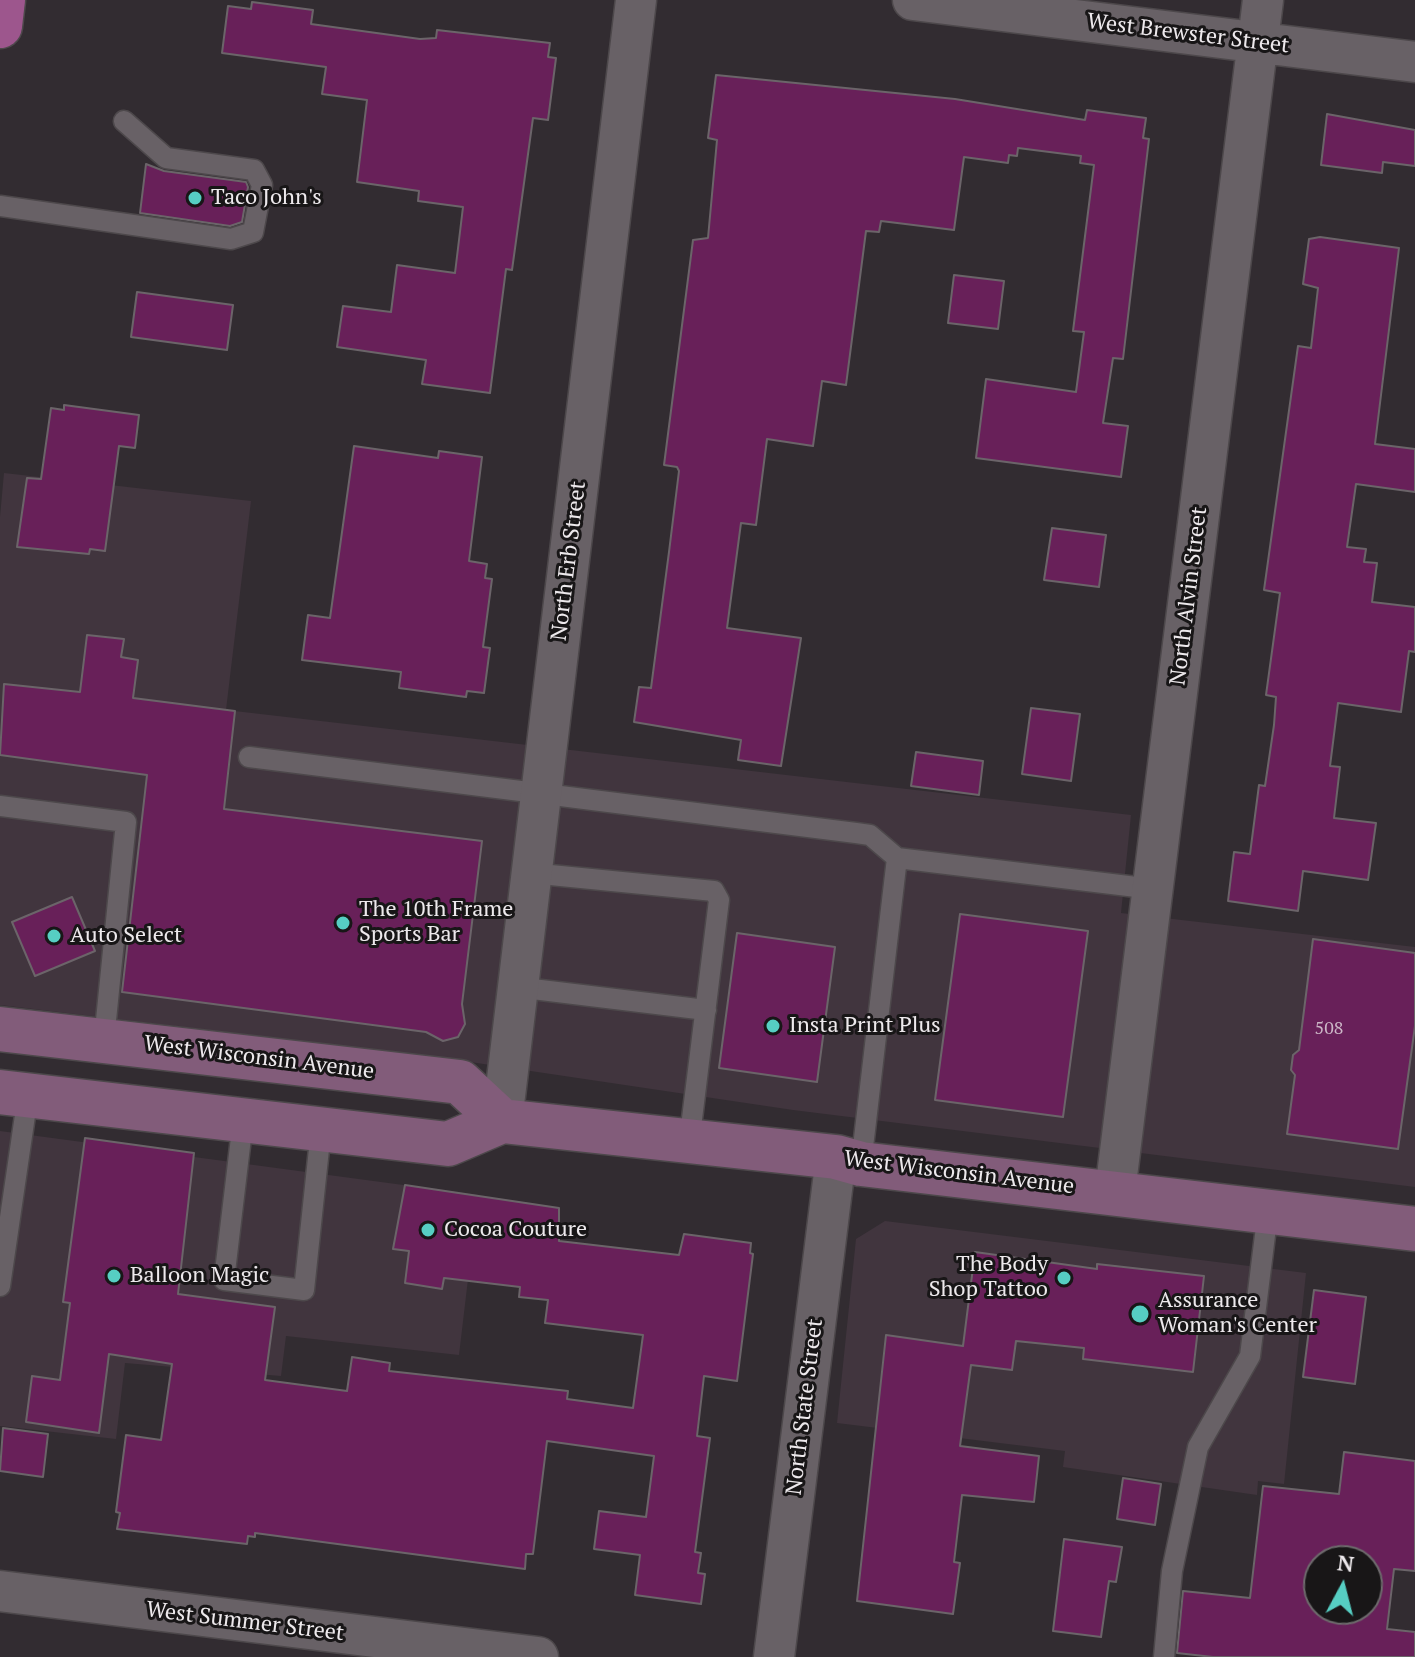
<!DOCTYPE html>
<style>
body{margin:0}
#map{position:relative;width:1415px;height:1657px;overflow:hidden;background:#322c31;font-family:"PT Serif",serif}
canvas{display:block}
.north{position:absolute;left:1303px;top:1545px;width:80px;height:80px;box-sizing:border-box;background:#181617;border:2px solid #6d6a6c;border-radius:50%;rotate:7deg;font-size:22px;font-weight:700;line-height:32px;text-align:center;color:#ede9ec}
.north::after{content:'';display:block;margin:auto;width:28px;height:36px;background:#56cec3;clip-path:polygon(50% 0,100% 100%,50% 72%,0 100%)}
</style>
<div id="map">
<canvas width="1415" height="1657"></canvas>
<div class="north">N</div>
</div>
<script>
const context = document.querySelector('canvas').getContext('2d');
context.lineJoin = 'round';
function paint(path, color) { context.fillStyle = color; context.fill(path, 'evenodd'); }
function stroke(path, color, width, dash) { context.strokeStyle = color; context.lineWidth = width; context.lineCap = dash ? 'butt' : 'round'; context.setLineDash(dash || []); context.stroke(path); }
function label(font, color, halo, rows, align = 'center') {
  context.font = font + ' "PT Serif",serif'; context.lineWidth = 6; context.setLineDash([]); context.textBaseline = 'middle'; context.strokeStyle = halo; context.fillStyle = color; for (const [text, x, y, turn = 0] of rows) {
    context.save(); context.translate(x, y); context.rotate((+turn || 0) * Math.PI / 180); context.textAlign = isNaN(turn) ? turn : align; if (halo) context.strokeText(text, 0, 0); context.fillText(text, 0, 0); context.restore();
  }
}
const built = new Path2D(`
 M 4,473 L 251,501 L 226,710 L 1131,815 L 1121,913 L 1415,947 L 1415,1187 L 793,1110 L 450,1059 L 0,1005 L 0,517 Z
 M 0,1131 L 478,1195 L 459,1355 L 286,1336 L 281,1376 L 125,1363 L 116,1439 L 0,1426 Z
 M 885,1221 L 1306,1273 L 1284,1484 L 1258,1481 L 1257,1495 L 1063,1467 L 1065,1451 L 837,1423 L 856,1239 Z`);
const building = new Path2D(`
 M 252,2 L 313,10 L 311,24 L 420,39 L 436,38 L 437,30 L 550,43 L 548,57 L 556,58 L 548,120 L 533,118 L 512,270 L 506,269 L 490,393 L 422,384 L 426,360 L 337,347 L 343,306 L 391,312 L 397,265 L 455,273 L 463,207 L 418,201 L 419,191 L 357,182 L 367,100 L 322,94 L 326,67 L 222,53 L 228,6 L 251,9 Z
 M 716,75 L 955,99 L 1085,120 L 1087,110 L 1146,118 L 1143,138 L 1149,139 L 1123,359 L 1113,358 L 1103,423 L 1128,426 L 1121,477 L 976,458 L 986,379 L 1076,392 L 1084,332 L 1073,331 L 1094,165 L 1080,163 L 1081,156 L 1018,148 L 1017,156 L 1009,155 L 1008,163 L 964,157 L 954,230 L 881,221 L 879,232 L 866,231 L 846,385 L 822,381 L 813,446 L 767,439 L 756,525 L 741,523 L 727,628 L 801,638 L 781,766 L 738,760 L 741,740 L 634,722 L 639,687 L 651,688 L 669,552 L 679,471 L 677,467 L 664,465 L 693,240 L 708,238 L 717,140 L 708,138 Z
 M 1327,114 L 1415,130 L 1415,166 L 1383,162 L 1382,173 L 1321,165 Z
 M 146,164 L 164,171 L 246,182 L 248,187 L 242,222 L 230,226 L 140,213 Z
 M 1320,237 L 1399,248 L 1375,444 L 1415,449 L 1415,492 L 1356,484 L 1347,547 L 1366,549 L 1364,562 L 1377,563 L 1372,602 L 1415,607 L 1415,652 L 1409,651 L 1401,712 L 1338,703 L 1330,766 L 1340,767 L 1334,818 L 1376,823 L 1368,880 L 1303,871 L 1298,911 L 1228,901 L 1234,852 L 1250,854 L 1259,785 L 1265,786 L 1274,725 L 1276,697 L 1266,695 L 1280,593 L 1264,590 L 1298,346 L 1311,348 L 1318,288 L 1303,284 L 1309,239 Z
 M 954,275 L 1004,281 L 998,329 L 948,323 Z
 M 137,292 L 233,305 L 227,350 L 131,337 Z
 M 64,405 L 139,415 L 135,448 L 119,446 L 105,551 L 90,549 L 89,554 L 17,547 L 27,478 L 41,479 L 51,408 L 64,410 Z
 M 354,446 L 438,458 L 439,451 L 482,457 L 469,561 L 487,564 L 485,578 L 492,579 L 483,647 L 490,648 L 484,693 L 467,691 L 466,697 L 399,688 L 401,672 L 302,660 L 308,615 L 330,618 Z
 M 1052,528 L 1106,535 L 1099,587 L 1044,580 Z
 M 87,635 L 124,639 L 121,657 L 138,660 L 133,698 L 235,711 L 224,809 L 482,841 L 462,1004 L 465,1024 L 458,1037 L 443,1041 L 426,1032 L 122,992 L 147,775 L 0,755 L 4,684 L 80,692 Z
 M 1031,708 L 1080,714 L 1071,781 L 1022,774 Z
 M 916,752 L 983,761 L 979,795 L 911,786 Z
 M 72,897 L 95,951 L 35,976 L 12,922 Z
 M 960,914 L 1088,931 L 1063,1117 L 935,1100 Z
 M 737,933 L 835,947 L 817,1082 L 719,1068 Z
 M 1313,939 L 1415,953 L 1415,1026 L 1398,1149 L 1287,1134 L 1295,1075 L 1291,1070 L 1293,1055 L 1299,1050 Z
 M 85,1138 L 194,1153 L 178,1294 L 275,1307 L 265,1380 L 347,1391 L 352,1357 L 390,1363 L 389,1371 L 568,1391 L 567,1399 L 633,1408 L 643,1335 L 545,1323 L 548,1300 L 519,1297 L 520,1287 L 444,1278 L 442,1289 L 405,1283 L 409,1251 L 393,1249 L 405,1185 L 559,1208 L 559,1241 L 679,1255 L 684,1234 L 751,1243 L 750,1253 L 753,1254 L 737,1381 L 704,1376 L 697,1436 L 710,1438 L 695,1552 L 701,1553 L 698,1573 L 705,1574 L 701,1604 L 635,1595 L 640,1555 L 594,1549 L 599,1511 L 646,1517 L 654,1456 L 547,1441 L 533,1554 L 526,1554 L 525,1569 L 255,1533 L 255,1537 L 248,1536 L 247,1544 L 117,1529 L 120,1513 L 116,1512 L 126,1435 L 161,1440 L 172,1364 L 109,1354 L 99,1433 L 26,1422 L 32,1376 L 60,1380 L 70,1303 L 63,1302 Z
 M 975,1252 L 1097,1269 L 1097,1264 L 1204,1276 L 1193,1372 L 1083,1359 L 1084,1348 L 1016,1341 L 1012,1370 L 971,1365 L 960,1446 L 1039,1456 L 1034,1502 L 962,1495 L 954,1562 L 960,1563 L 953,1614 L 857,1601 L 886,1335 L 963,1346 Z
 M 1314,1290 L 1366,1297 L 1355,1384 L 1303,1377 Z
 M 3,1428 L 48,1434 L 43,1477 L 0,1471 Z
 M 1344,1452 L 1415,1461 L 1415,1571 L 1394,1569 L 1387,1629 L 1415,1632 L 1415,1657 L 1213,1657 L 1177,1653 L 1183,1591 L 1250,1598 L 1263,1486 L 1339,1494 ZM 1319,1561 L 1367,1561 L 1367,1609 L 1319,1609 Z
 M 1123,1478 L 1161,1484 L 1155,1525 L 1117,1519 Z
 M 1064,1539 L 1122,1547 L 1116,1582 L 1109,1581 L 1101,1637 L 1053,1631 Z`);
const lane = new Path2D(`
 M 0,206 L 231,239 L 253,232 L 262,185 L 254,170 L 166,158 L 124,121
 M 249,757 L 856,833 L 870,835 L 897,858
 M 0,806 L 126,822 L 104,1040
 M 530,873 L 714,891 L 719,900 L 689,1143
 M 516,987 L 706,1010
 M 243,1121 L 224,1280 L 304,1290 L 321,1130
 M 861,1164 L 897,858 L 1153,889
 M 0,1286 L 28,1095
 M 1164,1657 L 1172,1571 L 1198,1447 L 1250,1356 L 1268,1211`);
const street = new Path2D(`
 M 913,0 L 1415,62
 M 502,1121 L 636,0
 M 1115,1192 L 1263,0
 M 0,1591 L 538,1657
 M 774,1657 L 836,1157`);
const secondary = new Path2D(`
 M 0,1029 L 460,1082 L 502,1121
 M 0,1092 L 448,1144 L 502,1121 L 836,1157 L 861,1164 L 1415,1229`);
const primary = new Path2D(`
 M 0,26 L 3,0`);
const markers = [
 [195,198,8,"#56cec3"],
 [343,923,8,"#56cec3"],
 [54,936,8,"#56cec3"],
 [773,1026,8,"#56cec3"],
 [428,1230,8,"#56cec3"],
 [114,1276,8,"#56cec3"],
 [1064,1278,8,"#56cec3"],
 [1140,1314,10,"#56cec3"]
];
const numberNames = [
 ["508",1329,1029]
];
const streetNames = [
 ["West Brewster Street",1188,34,7],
 ["North Erb Street",569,561,-83],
 ["North Alvin Street",1189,596,-83],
 ["West Wisconsin Avenue",259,1058,7],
 ["West Wisconsin Avenue",959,1173,7],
 ["North State Street",805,1407,-83],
 ["West Summer Street",245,1622,7]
];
const poiNames = [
 ["Taco John's",211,198],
 ["The 10th Frame",359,910],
 ["Sports Bar",359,935],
 ["Auto Select",70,936],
 ["Insta Print Plus",789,1026],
 ["Cocoa Couture",444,1230],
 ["The Body",1048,1265,"right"],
 ["Shop Tattoo",1048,1290,"right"],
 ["Balloon Magic",130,1276],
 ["Assurance",1158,1301],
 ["Woman's Center",1158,1326]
];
paint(built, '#41353e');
paint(building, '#682059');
stroke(building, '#6b6469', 2);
stroke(lane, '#4d484b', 23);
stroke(street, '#4d484b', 43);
stroke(secondary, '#4d484b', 47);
stroke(primary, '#4d484b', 47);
stroke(lane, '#686166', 20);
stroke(street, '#686166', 40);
stroke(secondary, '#825c7a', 44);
stroke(primary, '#9d568d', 44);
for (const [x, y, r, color] of markers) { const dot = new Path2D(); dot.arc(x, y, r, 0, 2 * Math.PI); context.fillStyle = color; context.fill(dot); stroke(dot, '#181617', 3); }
label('18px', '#ccb7c7', null, numberNames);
label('22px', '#ede9ec', '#181617', streetNames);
label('22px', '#ede9ec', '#181617', poiNames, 'left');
</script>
